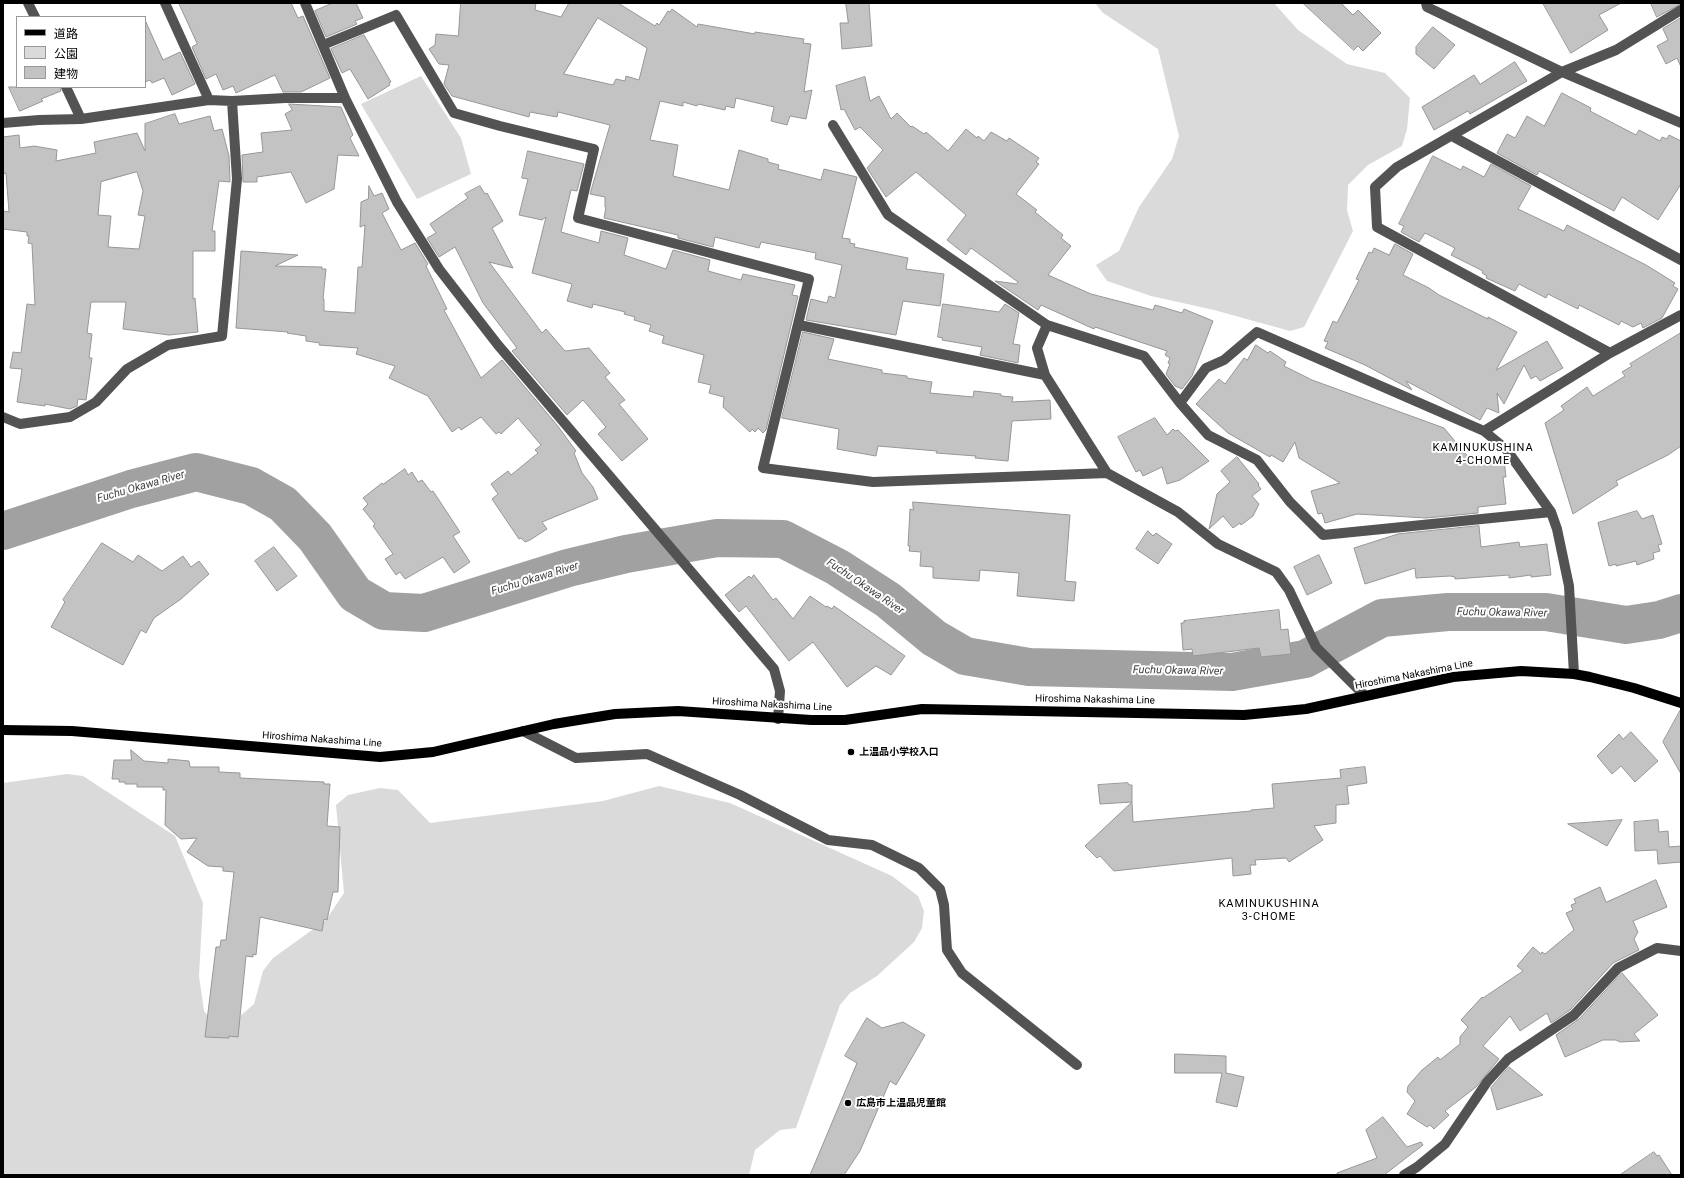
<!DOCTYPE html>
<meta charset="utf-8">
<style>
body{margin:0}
#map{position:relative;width:1684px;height:1178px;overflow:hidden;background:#fff;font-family:Roboto,"Noto Sans JP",sans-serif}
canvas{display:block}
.frame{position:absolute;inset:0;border:4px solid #000;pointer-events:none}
.legend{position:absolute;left:16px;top:16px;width:130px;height:72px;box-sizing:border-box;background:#fff;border:1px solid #999;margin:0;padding:5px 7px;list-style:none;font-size:12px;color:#000}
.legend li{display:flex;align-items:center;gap:8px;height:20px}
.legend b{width:20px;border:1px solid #999}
</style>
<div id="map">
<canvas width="1684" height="1178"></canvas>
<div class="frame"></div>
<ul class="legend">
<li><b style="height:5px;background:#000"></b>道路</li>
<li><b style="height:11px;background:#dadada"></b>公園</li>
<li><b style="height:11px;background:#c3c3c3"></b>建物</li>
</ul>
</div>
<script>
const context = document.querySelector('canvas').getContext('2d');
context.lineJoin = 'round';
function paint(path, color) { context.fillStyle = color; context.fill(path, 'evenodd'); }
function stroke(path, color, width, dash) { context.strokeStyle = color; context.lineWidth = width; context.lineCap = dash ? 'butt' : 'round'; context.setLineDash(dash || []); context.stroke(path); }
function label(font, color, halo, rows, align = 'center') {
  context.font = font + ' Roboto,"Noto Sans JP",sans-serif'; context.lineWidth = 4; context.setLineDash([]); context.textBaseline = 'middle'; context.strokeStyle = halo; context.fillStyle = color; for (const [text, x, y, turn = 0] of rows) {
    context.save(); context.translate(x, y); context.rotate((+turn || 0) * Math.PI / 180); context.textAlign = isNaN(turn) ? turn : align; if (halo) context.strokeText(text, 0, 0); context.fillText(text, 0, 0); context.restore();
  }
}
const green = new Path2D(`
 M 1095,3 L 1274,3 L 1298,30 L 1347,64 L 1385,73 L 1410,98 L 1407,129 L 1402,146 L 1368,165 L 1348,185 L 1347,210 L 1353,231 L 1304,327 L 1290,331 L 1214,310 L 1151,296 L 1107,281 L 1096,265 L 1119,251 L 1139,207 L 1172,159 L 1179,136 L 1158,49 L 1103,13 Z
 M 421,76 L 461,138 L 471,174 L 417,199 L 361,104 Z
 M 67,774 L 83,776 L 175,836 L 203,903 L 199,976 L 204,1011 L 215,1024 L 231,1024 L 254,1004 L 263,971 L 273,958 L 326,920 L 344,893 L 336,805 L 348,795 L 380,788 L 398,790 L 430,823 L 603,801 L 659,786 L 730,803 L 892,876 L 918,896 L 924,911 L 922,928 L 914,942 L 877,976 L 850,993 L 840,1005 L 796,1128 L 780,1130 L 755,1150 L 749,1175 L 3,1175 L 3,783 Z`);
const river = new Path2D(`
 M 3,531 L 131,489 L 196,472 L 251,486 L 283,504 L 315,537 L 355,594 L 384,611 L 424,613 L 568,568 L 626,554 L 717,538 L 783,539 L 837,567 L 888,600 L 934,638 L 965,656 L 1029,667 L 1232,672 L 1305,659 L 1382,618 L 1448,612 L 1546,612 L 1626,625 L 1659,620 L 1681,613`);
const building = new Path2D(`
 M 179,3 L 291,3 L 298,18 L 303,16 L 330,78 L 301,92 L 283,92 L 275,75 L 236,93 L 233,86 L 223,90 L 216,74 L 206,79 L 192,47 L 197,44 Z
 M 333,3 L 356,3 L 363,18 L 355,21 L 357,24 L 326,37 L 315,11 Z
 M 461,3 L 536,3 L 535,10 L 561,17 L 569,3 L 618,3 L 655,26 L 657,23 L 659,25 L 668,11 L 670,12 L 672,9 L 697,27 L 698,24 L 755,34 L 755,32 L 804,39 L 803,43 L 811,44 L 804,92 L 812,90 L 806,119 L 790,116 L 787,125 L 771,121 L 774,107 L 736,98 L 734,108 L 726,106 L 725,110 L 698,104 L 697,106 L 683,102 L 683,106 L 660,101 L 650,140 L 678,145 L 673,176 L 729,190 L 739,150 L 768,159 L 768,162 L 779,165 L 778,169 L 821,180 L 824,169 L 857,177 L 842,238 L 850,239 L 850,243 L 855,244 L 854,247 L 908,258 L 906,269 L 944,274 L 940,306 L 903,301 L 896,335 L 806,320 L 811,299 L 827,303 L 829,296 L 835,298 L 842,265 L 815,259 L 816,253 L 761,242 L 759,248 L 715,237 L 713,247 L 678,238 L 678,235 L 604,218 L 606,207 L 605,207 L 605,197 L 590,194 L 610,125 L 558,112 L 557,117 L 530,112 L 529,117 L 452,96 L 444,84 L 449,65 L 439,64 L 429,49 L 435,45 L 436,34 L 458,36 ZM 598,18 L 647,48 L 639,80 L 626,76 L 625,81 L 616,79 L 613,85 L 564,74 Z
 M 846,3 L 869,3 L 872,46 L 842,49 L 840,23 L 848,23 Z
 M 1303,3 L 1341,3 L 1353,15 L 1358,10 L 1381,33 L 1363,51 L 1358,46 L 1354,50 Z
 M 1543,3 L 1621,3 L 1599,15 L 1608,30 L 1571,53 Z
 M 1651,3 L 1681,3 L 1681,4 L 1657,17 Z
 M 1681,18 L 1681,67 L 1677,58 L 1666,64 L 1657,46 L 1668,40 L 1663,29 Z
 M 145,20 L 163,60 L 180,52 L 195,84 L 172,95 L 164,78 L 152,83 L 150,80 L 145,82 Z
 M 1433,27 L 1455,45 L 1434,69 L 1416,54 L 1416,47 Z
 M 364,35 L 391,82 L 389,83 L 390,85 L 368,99 L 350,69 L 342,73 L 331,49 Z
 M 1515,62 L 1527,81 L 1470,114 L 1468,111 L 1434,130 L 1422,107 L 1474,75 L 1480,84 Z
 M 865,77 L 870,101 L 879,96 L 891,119 L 897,113 L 911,127 L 912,126 L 924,134 L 926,132 L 948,151 L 966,129 L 977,138 L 978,136 L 984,141 L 991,132 L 1007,141 L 1009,138 L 1039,158 L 1036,162 L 1039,164 L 1016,194 L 1037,210 L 1035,212 L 1063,235 L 1061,238 L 1071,246 L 1048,275 L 1091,294 L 1153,310 L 1155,305 L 1182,313 L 1184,309 L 1213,321 L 1192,376 L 1182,389 L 1175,386 L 1166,374 L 1170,364 L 1168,363 L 1170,358 L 1165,355 L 1167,351 L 1095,327 L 1094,329 L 1041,305 L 1038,310 L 995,281 L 1017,284 L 1018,282 L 971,248 L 966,255 L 947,240 L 966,215 L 916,172 L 886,197 L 867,168 L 883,150 L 860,127 L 855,130 L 844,109 L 841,110 L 836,86 Z
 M 9,87 L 60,87 L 61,91 L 41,99 L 43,101 L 20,111 Z
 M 1562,93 L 1591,108 L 1590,111 L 1636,135 L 1639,130 L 1660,141 L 1662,137 L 1667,139 L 1669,135 L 1681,141 L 1681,184 L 1658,220 L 1622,197 L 1614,211 L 1539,171 L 1537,175 L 1497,153 L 1507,134 L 1515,138 L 1527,116 L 1544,126 Z
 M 289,104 L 341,107 L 353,135 L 350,138 L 359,156 L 338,155 L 334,189 L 306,203 L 291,172 L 257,177 L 257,182 L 243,182 L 242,155 L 263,152 L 261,133 L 292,130 L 285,114 L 292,110 Z
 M 175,114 L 179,124 L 210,116 L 214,131 L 222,129 L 229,156 L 230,182 L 219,181 L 212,231 L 215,231 L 215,251 L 193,251 L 193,299 L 195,298 L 198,332 L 169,335 L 123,329 L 126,302 L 91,302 L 87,333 L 92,334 L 89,358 L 92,358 L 86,400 L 78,399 L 77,406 L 70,409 L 45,404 L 45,406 L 17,402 L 22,369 L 10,368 L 13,352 L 21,353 L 27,304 L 35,305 L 32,244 L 28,243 L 29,236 L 27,236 L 27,232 L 3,229 L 3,211 L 9,212 L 6,173 L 3,174 L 3,137 L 19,135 L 20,148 L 34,146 L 57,150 L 56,161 L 96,153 L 94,142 L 137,133 L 145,151 L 145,124 ZM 137,172 L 143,191 L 138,215 L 145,216 L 139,249 L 108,247 L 111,216 L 98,215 L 101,182 Z
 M 528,151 L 584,164 L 577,191 L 571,190 L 561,232 L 599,243 L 601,231 L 628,238 L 624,255 L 666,269 L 673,250 L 710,260 L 708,271 L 741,280 L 743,274 L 795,285 L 792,295 L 798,296 L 766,430 L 763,433 L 758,428 L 755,432 L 752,429 L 750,432 L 723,407 L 724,397 L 709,393 L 711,385 L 698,382 L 704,355 L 662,343 L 664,336 L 649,331 L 651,325 L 634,320 L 635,317 L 624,314 L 625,312 L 593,304 L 592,308 L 567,301 L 572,284 L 532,273 L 546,217 L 542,220 L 519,215 L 528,179 L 522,178 Z
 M 1433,156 L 1461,170 L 1463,166 L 1484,177 L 1491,164 L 1531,186 L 1518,209 L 1564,231 L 1567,225 L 1646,265 L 1675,283 L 1673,286 L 1678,289 L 1662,318 L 1643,328 L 1641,323 L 1633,327 L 1621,321 L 1619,325 L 1579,305 L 1578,309 L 1548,294 L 1546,298 L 1519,284 L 1515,291 L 1486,278 L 1487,276 L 1482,273 L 1483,271 L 1451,255 L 1455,248 L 1425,233 L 1419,242 L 1401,232 L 1404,226 L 1399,224 Z
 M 369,186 L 374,196 L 382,193 L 389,209 L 382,213 L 401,250 L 415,243 L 428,264 L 426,266 L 447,309 L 444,310 L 481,378 L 502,360 L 557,425 L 576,451 L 574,453 L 582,473 L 593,487 L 598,499 L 542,522 L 547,529 L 530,540 L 525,542 L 521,538 L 519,539 L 492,499 L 498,494 L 491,484 L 508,471 L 511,475 L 538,453 L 535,450 L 541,445 L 518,418 L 501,434 L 499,432 L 496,434 L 481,417 L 461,430 L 459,427 L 452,432 L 428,396 L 389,378 L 395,366 L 356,354 L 358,348 L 319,345 L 320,343 L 306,341 L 306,336 L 287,333 L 288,332 L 236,328 L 241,251 L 298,255 L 275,266 L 322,267 L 322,269 L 326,269 L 323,299 L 324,299 L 324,311 L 355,313 L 358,267 L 362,267 L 365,225 L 360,227 L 361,202 L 368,199 Z
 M 480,186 L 485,194 L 487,193 L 503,221 L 492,228 L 513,268 L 489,262 L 542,333 L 546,329 L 565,351 L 589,348 L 610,373 L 605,377 L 625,400 L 619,404 L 648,439 L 622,461 L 598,434 L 606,427 L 583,400 L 567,415 L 512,351 L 517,348 L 483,303 L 455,247 L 439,257 L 427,238 L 436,233 L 430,224 L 468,198 L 465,194 Z
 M 1395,244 L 1413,254 L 1403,275 L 1429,288 L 1439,295 L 1488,319 L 1488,317 L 1517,332 L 1496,370 L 1547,341 L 1563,368 L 1540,381 L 1536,376 L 1531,379 L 1524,365 L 1504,404 L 1497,393 L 1499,413 L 1487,408 L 1480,420 L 1406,381 L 1412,390 L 1365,365 L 1325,348 L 1328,342 L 1324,341 L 1333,321 L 1337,323 L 1359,280 L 1356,279 L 1369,252 L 1372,253 L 1374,248 L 1389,255 Z
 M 943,304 L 999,312 L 1005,304 L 1019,313 L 1013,344 L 1020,345 L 1018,363 L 980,355 L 982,347 L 942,340 L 943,338 L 938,337 Z
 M 803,332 L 834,339 L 828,359 L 882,370 L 882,373 L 907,376 L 907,378 L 932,382 L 930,393 L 973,397 L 974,391 L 1001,394 L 1001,396 L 1013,397 L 1012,402 L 1050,400 L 1051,419 L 1012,421 L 1008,461 L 975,458 L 976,456 L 936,453 L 937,451 L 878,446 L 876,456 L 837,449 L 839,429 L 782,418 Z
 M 1681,333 L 1681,446 L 1668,455 L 1616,481 L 1618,485 L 1573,514 L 1545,423 L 1564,410 L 1561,406 L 1587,387 L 1593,396 L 1625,376 L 1622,372 L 1632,366 L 1630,364 Z
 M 1256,345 L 1268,353 L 1270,351 L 1286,362 L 1284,366 L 1312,380 L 1444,428 L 1470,459 L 1486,457 L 1487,460 L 1504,460 L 1506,477 L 1503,477 L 1506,504 L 1478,507 L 1478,513 L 1426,518 L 1357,514 L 1325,523 L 1322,513 L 1318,514 L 1311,491 L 1340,483 L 1299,458 L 1295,442 L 1283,462 L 1271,455 L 1270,457 L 1228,433 L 1196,404 L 1219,379 L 1225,384 L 1244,358 L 1247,360 Z
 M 1155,418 L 1167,435 L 1173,429 L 1175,431 L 1178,430 L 1209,461 L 1180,480 L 1167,484 L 1162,467 L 1143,476 L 1140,470 L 1136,472 L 1118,437 Z
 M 1237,457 L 1259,484 L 1258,485 L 1261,489 L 1252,496 L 1259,504 L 1253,516 L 1241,525 L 1240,523 L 1233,528 L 1223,516 L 1209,529 L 1217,494 L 1230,482 L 1221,471 Z
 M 405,469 L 408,475 L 412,472 L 418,482 L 422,480 L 431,492 L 433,491 L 460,532 L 453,536 L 470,562 L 454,573 L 443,557 L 405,579 L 400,572 L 396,575 L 385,559 L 393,554 L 373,526 L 375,524 L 363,509 L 368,504 L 363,498 L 382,483 L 383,484 Z
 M 913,502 L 1070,515 L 1065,581 L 1076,582 L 1074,601 L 1017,596 L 1019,573 L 980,570 L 979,581 L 933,578 L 933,567 L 920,566 L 921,552 L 909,551 L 910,546 L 908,546 L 910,509 L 913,510 Z
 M 1637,511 L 1642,519 L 1653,515 L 1662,544 L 1658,545 L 1660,551 L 1653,553 L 1654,559 L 1637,565 L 1636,561 L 1616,566 L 1616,564 L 1609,566 L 1598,523 Z
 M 1479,526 L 1481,547 L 1519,542 L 1520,547 L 1547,544 L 1551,575 L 1531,577 L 1531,575 L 1509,578 L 1509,575 L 1455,579 L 1455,577 L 1450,576 L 1416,578 L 1415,568 L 1365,584 L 1354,548 L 1398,534 Z
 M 1148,531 L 1153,536 L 1156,533 L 1172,544 L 1158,564 L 1136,549 Z
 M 102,543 L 133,562 L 138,555 L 162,571 L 183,556 L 191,567 L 199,561 L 209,574 L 181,599 L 154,618 L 146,633 L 141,630 L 123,665 L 51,627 L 65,602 L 63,600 Z
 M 274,547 L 297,576 L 277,591 L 255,561 Z
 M 1319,555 L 1332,583 L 1307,595 L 1294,567 Z
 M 754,575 L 773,600 L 776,598 L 793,619 L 810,596 L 826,607 L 827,606 L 832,609 L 834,606 L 905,656 L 891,675 L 876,666 L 847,687 L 813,642 L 789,661 L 746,606 L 739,612 L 725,595 L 749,576 L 751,578 Z
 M 1279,610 L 1281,630 L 1288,629 L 1291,654 L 1261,657 L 1259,648 L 1193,656 L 1192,649 L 1183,650 L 1181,623 L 1184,623 L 1184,621 Z
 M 1681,709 L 1681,774 L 1663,742 Z
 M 1631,732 L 1658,761 L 1635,782 L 1621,766 L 1612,774 L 1597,756 L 1619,734 L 1623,739 Z
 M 131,750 L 144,761 L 168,763 L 168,759 L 189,761 L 190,767 L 219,767 L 219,772 L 240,773 L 240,778 L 324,782 L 324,784 L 330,784 L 327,826 L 340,827 L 338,892 L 333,892 L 327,920 L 324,919 L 322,931 L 260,917 L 256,955 L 253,954 L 253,957 L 246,956 L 238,1037 L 229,1036 L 229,1038 L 205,1037 L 216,947 L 220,947 L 221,940 L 226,940 L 234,872 L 223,871 L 223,867 L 208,866 L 187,852 L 197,838 L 181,839 L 165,825 L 166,790 L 163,790 L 163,787 L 137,787 L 137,784 L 125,784 L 125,782 L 119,782 L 119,779 L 112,779 L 114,760 L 131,760 Z
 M 1365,767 L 1367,783 L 1347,786 L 1349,804 L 1336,805 L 1336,823 L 1314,826 L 1323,840 L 1289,862 L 1286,858 L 1255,860 L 1256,865 L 1250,865 L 1251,874 L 1233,876 L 1232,858 L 1114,871 L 1100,856 L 1097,858 L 1085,846 L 1132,802 L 1133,822 L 1251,811 L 1251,810 L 1274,808 L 1272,784 L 1341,778 L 1340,770 Z
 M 1128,783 L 1129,785 L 1132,785 L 1132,802 L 1100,804 L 1098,785 Z
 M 1622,820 L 1607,846 L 1568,824 Z
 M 1658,820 L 1659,832 L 1668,831 L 1669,847 L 1681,846 L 1681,862 L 1658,864 L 1657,850 L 1635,851 L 1634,822 Z
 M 1656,880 L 1667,907 L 1633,921 L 1638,932 L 1634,939 L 1639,950 L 1613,963 L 1570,1010 L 1551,1023 L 1547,1013 L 1520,1031 L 1510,1016 L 1483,1046 L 1499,1059 L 1476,1087 L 1445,1111 L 1449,1115 L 1434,1129 L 1430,1125 L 1427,1127 L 1407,1114 L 1415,1101 L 1407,1092 L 1408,1086 L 1422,1070 L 1438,1057 L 1440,1060 L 1460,1044 L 1460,1037 L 1468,1027 L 1461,1020 L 1482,997 L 1483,998 L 1523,971 L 1517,966 L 1533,947 L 1541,954 L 1542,952 L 1545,954 L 1574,930 L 1566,913 L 1573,910 L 1571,905 L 1576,903 L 1574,899 L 1600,887 L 1606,902 Z
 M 1622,973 L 1658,1015 L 1634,1034 L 1640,1041 L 1620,1042 L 1616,1040 L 1603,1040 L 1565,1057 L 1556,1035 L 1579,1019 Z
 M 867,1018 L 882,1028 L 903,1022 L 925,1035 L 896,1085 L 890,1081 L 860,1151 L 844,1175 L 810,1175 L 857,1063 L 845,1056 Z
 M 1175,1054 L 1226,1056 L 1226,1073 L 1244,1077 L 1237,1107 L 1216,1102 L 1222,1073 L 1175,1073 Z
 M 1509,1067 L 1543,1095 L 1497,1110 L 1491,1088 Z
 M 1383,1117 L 1407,1147 L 1421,1142 L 1423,1145 L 1384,1175 L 1337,1175 L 1337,1173 L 1377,1158 L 1366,1130 Z
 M 1654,1152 L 1657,1156 L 1659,1155 L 1672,1175 L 1620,1175 Z`);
const minor = new Path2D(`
 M 28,3 L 35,17
 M 165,3 L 209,100
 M 305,3 L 345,98 L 397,202 L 439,269 L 498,345 L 774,669 L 780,691 L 778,719
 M 1426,3 L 1427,7 L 1562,72 L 1681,123
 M 323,45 L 396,15 L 454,113 L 500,126 L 594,149 L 578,218 L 809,279 L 763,468 L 873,482 L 1107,473
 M 66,87 L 81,119
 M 3,123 L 39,120 L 81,119 L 209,100 L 232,101 L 285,98 L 345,98
 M 833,125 L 888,215 L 1047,325 L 1144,356 L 1180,403 L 1208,435 L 1257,460 L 1290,502 L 1323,535 L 1551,512
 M 1452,136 L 1681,260
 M 799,325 L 1045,375
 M 1047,325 L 1037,348 L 1045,375 L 1107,473 L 1178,512 L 1218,544 L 1276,572 L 1289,590 L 1316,647 L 1365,696
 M 1610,353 L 1377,227 L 1375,187 L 1397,167 L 1562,72 L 1616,50 L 1681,10
 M 1180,403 L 1206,368 L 1224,360 L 1257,332 L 1484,431 L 1506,449 L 1551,512 L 1557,529 L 1569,586 L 1574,674
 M 3,417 L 20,424 L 70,417 L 96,402 L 127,369 L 168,345 L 222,336 L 237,179 L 232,101
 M 1484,431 L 1610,353 L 1681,315
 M 523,731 L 576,758 L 647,754 L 740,795 L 828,840 L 872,845 L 919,868 L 940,889 L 944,905 L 947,950 L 962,973 L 1077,1065
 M 1404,1175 L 1417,1167 L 1445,1144 L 1487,1082 L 1508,1059 L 1574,1015 L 1618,968 L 1657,948 L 1681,951`);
const major = new Path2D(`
 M 3,730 L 72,731 L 380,757 L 433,752 L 554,724 L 615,714 L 678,711 L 811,720 L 845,720 L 922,709 L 1244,715 L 1306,709 L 1453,677 L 1521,671 L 1574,674 L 1590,677 L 1634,688 L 1681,703`);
const markers = [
 [851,752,4,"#000"],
 [848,1103,4,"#000"]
];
const streetNames = [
 ["Hiroshima Nakashima Line",1414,675,-11],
 ["Hiroshima Nakashima Line",1095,700,1],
 ["Hiroshima Nakashima Line",772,705,3],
 ["Hiroshima Nakashima Line",322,740,4]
];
const poiNames = [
 ["上温品小学校入口",859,752],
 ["広島市上温品児童館",856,1103]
];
const neighbourhoodNames = [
 ["KAMINUKUSHINA",1483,448],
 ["4-CHOME",1483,461],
 ["KAMINUKUSHINA",1269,904],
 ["3-CHOME",1269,917]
];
const waterNames = [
 ["Fuchu Okawa River",141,487,-16],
 ["Fuchu Okawa River",535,579,-17],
 ["Fuchu Okawa River",865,587,34],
 ["Fuchu Okawa River",1502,613,1],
 ["Fuchu Okawa River",1178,671,1]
];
paint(green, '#dadada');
stroke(river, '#a1a1a1', 38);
paint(building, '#c3c3c3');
stroke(building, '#979797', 1);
stroke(minor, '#535353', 10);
stroke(major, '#000', 10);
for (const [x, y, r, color] of markers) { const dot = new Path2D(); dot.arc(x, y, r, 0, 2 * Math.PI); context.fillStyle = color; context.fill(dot); stroke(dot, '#fff', 1.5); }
label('10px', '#000', '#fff', streetNames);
label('bold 10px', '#000', '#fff', poiNames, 'left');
context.letterSpacing = '1px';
label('11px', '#000', '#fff', neighbourhoodNames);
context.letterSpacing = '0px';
label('italic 11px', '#424242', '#fff', waterNames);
</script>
